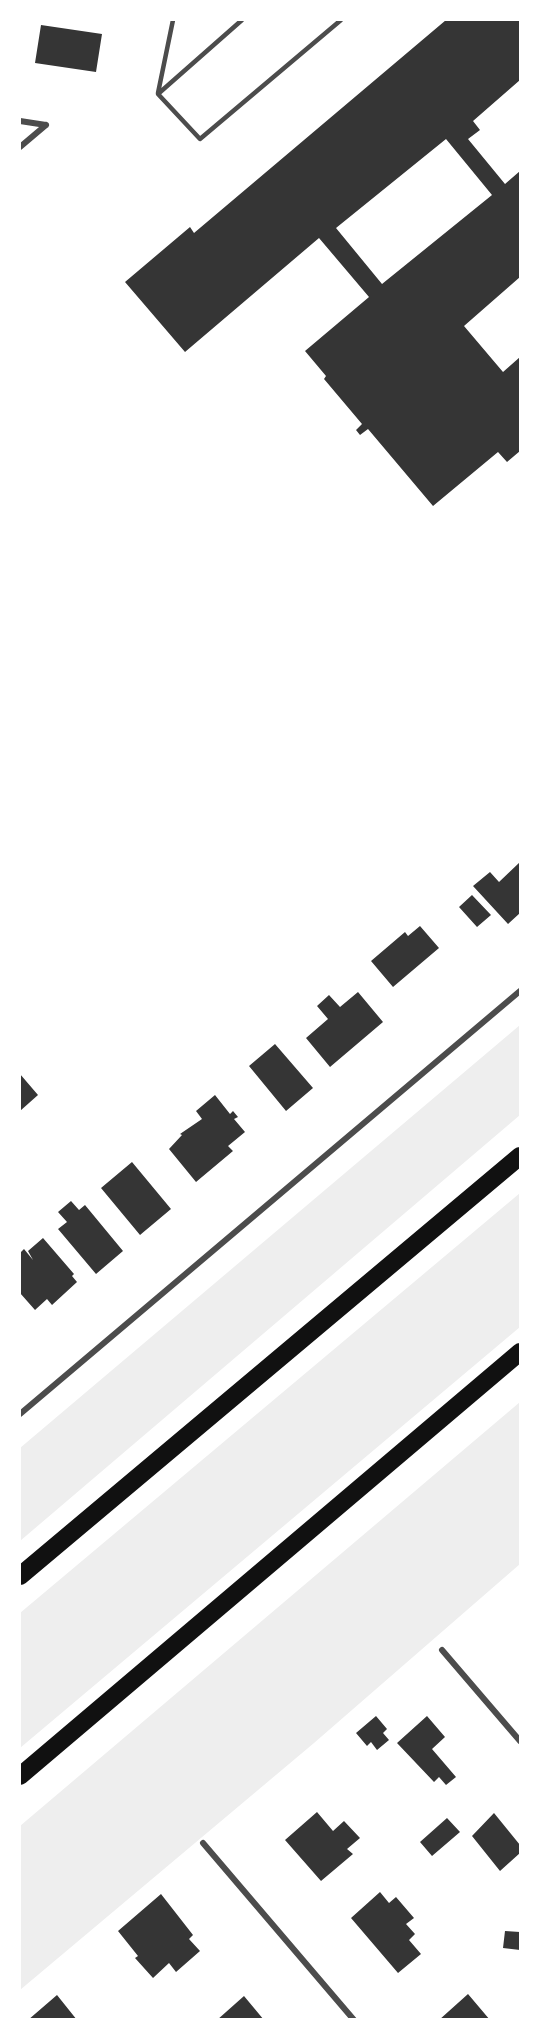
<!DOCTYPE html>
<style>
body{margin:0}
#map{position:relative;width:540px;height:2039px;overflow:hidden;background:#fff;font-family:"Crimson Pro",serif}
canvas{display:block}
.frame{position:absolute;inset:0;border:21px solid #fff;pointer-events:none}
</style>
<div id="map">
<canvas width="540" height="2039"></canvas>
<div class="frame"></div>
</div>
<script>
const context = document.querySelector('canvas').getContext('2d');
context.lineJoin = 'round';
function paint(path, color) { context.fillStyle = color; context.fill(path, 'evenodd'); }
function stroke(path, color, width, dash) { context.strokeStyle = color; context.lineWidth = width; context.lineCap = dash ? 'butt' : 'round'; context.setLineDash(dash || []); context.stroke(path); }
const green = new Path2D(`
 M 520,1025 L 520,1115 L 20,1541 L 20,1448 Z
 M 520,1193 L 520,1327 L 20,1748 L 20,1613 Z
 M 520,1402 L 520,1564 L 314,1743 L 20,1990 L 20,1826 Z`);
const building = new Path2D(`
 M 446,20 L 520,20 L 520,80 L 473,121 L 480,130 L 468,139 L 505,184 L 520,171 L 520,277 L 464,326 L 503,372 L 520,357 L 520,451 L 507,462 L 498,452 L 433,506 L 368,429 L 360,435 L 356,430 L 362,424 L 324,379 L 326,376 L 305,351 L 369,297 L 319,238 L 185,352 L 125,282 L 190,227 L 194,233 ZM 446,139 L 492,195 L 382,284 L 336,228 Z
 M 41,25 L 102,34 L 96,72 L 35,63 Z
 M 520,862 L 520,913 L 508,924 L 473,886 L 490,872 L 499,882 Z
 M 472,895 L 491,915 L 477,927 L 459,907 Z
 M 420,926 L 439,948 L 393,987 L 371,961 L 405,932 L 408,936 Z
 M 358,992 L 383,1022 L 330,1067 L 306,1038 L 328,1019 L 317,1006 L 329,995 L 340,1007 Z
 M 275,1044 L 313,1088 L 286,1111 L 249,1066 Z
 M 20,1074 L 38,1095 L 20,1111 Z
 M 215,1095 L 230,1114 L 233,1111 L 238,1117 L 234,1119 L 245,1132 L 228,1146 L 233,1151 L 196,1182 L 169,1149 L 182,1135 L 180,1134 L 202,1119 L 196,1111 Z
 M 132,1162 L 171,1209 L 140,1235 L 101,1188 Z
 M 71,1201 L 79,1210 L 85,1205 L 123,1251 L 96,1274 L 58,1229 L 67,1222 L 58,1212 Z
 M 43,1238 L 74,1274 L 72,1276 L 77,1282 L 52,1305 L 47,1299 L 35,1310 L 20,1293 L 20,1253 L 24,1249 L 33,1260 L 28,1251 Z
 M 376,1716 L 387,1729 L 383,1733 L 389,1740 L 377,1750 L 371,1742 L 367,1746 L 356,1733 Z
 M 427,1716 L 445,1737 L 432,1749 L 456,1777 L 446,1785 L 439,1777 L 434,1782 L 397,1743 Z
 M 317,1812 L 333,1831 L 344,1821 L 360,1838 L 347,1849 L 353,1854 L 321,1881 L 285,1840 Z
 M 494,1813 L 520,1845 L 520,1853 L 500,1871 L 472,1836 Z
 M 447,1818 L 460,1832 L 432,1856 L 420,1842 Z
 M 380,1892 L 389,1903 L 396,1897 L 414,1918 L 406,1924 L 415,1934 L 409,1940 L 421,1954 L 398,1973 L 351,1918 Z
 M 161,1894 L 193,1935 L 189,1939 L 200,1951 L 176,1972 L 169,1963 L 153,1978 L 135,1958 L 138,1956 L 118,1931 Z
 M 505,1931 L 520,1932 L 520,1950 L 503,1948 Z
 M 468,1994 L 490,2020 L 439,2020 Z
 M 57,1995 L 77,2020 L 28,2020 Z
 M 244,1996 L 264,2020 L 217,2020 Z`);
const service = new Path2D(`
 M 242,20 L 158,94 L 200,139 L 341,20
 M 158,93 L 173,20`);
const minor = new Path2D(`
 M 20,121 L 46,125
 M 20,147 L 46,125
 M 20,1414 L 520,991
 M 442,1650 L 520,1741
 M 203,1843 L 354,2020`);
const motorway = new Path2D(`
 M 20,1576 L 520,1156
 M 20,1776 L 520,1352`);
paint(green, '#eee');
paint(building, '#353535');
stroke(service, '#4c4c4c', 4.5);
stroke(minor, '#4c4c4c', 6);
stroke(motorway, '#111', 18);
</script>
